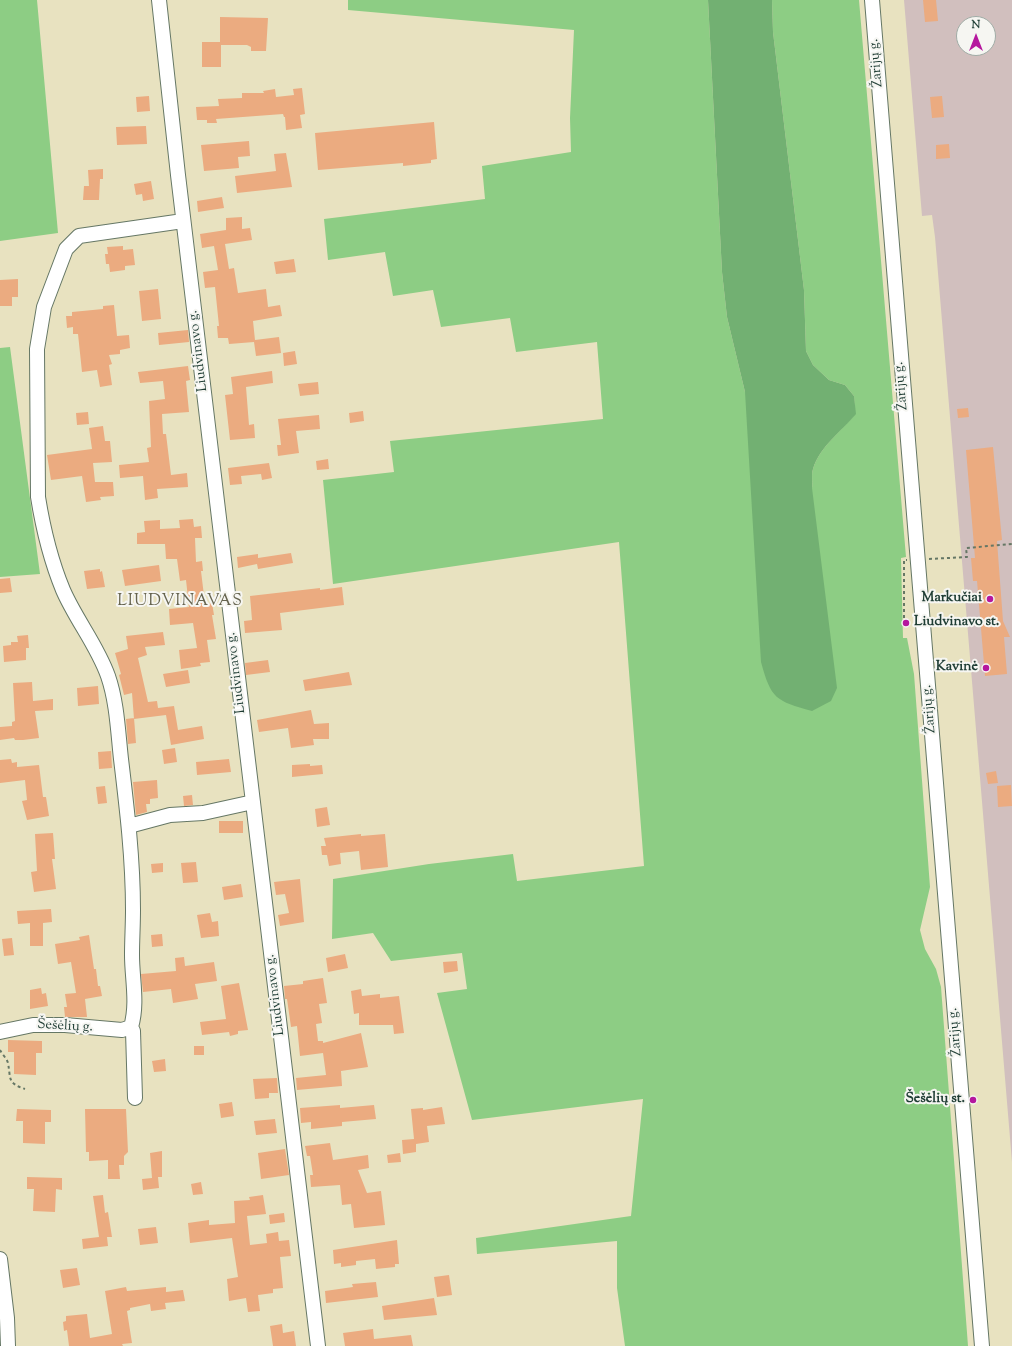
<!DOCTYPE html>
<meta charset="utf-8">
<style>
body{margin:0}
#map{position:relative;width:1012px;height:1346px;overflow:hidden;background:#e8e2c0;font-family:"Sorts Mill Goudy",serif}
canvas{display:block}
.north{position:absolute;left:956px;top:16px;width:40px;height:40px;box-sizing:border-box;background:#f6f6f2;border:1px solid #a0aca6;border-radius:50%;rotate:0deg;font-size:11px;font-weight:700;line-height:16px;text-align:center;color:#1f3d34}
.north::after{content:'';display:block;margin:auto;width:14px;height:18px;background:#b5179e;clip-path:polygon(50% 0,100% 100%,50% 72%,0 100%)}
</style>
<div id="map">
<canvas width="1012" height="1346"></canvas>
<div class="north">N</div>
</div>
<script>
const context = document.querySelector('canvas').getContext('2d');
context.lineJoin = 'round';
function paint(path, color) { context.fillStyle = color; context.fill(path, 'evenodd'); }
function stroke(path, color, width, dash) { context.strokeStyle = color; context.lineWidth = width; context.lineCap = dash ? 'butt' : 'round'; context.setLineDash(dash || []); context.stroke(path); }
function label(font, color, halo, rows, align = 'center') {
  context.font = font + ' "Sorts Mill Goudy",serif'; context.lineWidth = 4; context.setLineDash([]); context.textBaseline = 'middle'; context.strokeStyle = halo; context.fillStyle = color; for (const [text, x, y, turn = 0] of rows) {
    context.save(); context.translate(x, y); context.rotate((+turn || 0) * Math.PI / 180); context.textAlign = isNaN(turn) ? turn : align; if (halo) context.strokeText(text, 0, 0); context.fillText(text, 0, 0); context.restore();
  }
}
const industrial = new Path2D(`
 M 904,0 L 1012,0 L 1012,1162 L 935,237 L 932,215 L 922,216 ZM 964,24 L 988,24 L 988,48 L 964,48 Z`);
const green = new Path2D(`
 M 0,0 L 37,0 L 58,233 L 0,241 Z
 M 348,0 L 708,0 L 722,272 L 727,317 L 745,392 L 812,488 C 813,483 811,475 813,469 C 820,446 841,432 855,414 L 854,396 L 845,385 L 829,380 L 813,365 L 806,351 L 804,290 L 773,32 L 772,0 L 859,0 L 906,557 L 901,558 L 903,638 L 907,638 L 914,674 L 930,887 L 920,930 L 925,949 L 936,969 L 941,987 L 968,1346 L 625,1346 L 617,1288 L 617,1241 L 477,1254 L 476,1238 L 631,1216 L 643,1099 L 472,1120 L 437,993 L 467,989 L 462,953 L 391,961 L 373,933 L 332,939 L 333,879 L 429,864 L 513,854 L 517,881 L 644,866 L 619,542 L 333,584 L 323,480 L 394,472 L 390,441 L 603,419 L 597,342 L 516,352 L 510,318 L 441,327 L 433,290 L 393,296 L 385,252 L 328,260 L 324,219 L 485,199 L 482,166 L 571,152 L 570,118 L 574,30 L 348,10 Z
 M 10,347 L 40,574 L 0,577 L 0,348 Z`);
const forest = new Path2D(`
 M 708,0 L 772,0 L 773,32 L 804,290 L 806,351 L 813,365 L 829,380 L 845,385 L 854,396 L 856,414 C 841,432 820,446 813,469 C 811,475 813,483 812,488 L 837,688 L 831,701 L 812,711 C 776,701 771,699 761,662 L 745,392 L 727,317 L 722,272 Z`);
const building = new Path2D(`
 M 923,0 L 936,0 L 938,21 L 925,22 Z
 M 220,17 L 268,18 L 266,51 L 251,51 L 251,47 L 247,45 L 221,45 L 221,67 L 202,67 L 202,42 L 220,42 Z
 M 302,88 L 305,114 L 300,115 L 302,128 L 286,130 L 285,117 L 284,117 L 283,114 L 216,119 L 217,123 L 207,123 L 207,120 L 197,120 L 196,107 L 219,106 L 218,99 L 242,98 L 242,93 L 264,93 L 263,91 L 275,89 L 276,97 L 294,95 L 293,89 Z
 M 149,96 L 150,111 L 137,112 L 136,97 Z
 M 942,96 L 944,117 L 932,118 L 930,97 Z
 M 434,122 L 437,159 L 431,160 L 431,163 L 403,166 L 403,163 L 318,170 L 315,133 Z
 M 146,126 L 147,144 L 117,145 L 116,127 Z
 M 249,141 L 250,156 L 238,157 L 239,168 L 204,171 L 201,145 Z
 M 949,144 L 950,158 L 936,159 L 936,145 Z
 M 286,153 L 292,187 L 237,193 L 235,176 L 276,171 L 274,154 Z
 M 103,169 L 103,179 L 100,179 L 99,200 L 83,200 L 84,186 L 89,186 L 88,170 Z
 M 151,181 L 154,199 L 143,201 L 142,194 L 136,195 L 134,184 Z
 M 222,197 L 224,208 L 198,212 L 197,201 Z
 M 242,217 L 242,229 L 250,228 L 252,240 L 225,244 L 229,269 L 234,268 L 238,293 L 266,289 L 268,307 L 280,305 L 282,316 L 253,321 L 255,340 L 279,337 L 281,353 L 256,356 L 254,342 L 229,344 L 228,338 L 218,338 L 217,326 L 219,326 L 215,287 L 205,288 L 203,272 L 218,270 L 214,246 L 202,248 L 200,234 L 226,230 L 226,218 Z
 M 123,246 L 123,250 L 133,249 L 135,265 L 125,266 L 125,270 L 110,272 L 109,264 L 106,264 L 105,254 L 108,254 L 107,247 Z
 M 294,259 L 296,272 L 276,274 L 274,262 Z
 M 18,279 L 18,297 L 12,297 L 12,306 L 0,306 L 0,280 Z
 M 158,289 L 161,319 L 142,321 L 139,291 Z
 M 114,305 L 117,336 L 129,335 L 130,348 L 120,350 L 120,354 L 109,355 L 112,364 L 109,365 L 112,385 L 100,387 L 97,370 L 82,372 L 78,334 L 73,334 L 73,327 L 67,328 L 66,316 L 72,316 L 72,312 L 103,309 L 103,306 Z
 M 188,330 L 189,342 L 159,345 L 158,333 Z
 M 295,351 L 297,364 L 284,366 L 283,353 Z
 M 188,366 L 190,380 L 186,381 L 189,412 L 162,414 L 163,434 L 166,434 L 171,475 L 187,473 L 188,487 L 157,489 L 158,498 L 145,500 L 143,476 L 120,478 L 119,465 L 149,462 L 147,448 L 151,447 L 149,401 L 165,399 L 163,381 L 140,383 L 138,372 Z
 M 272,371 L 273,383 L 246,387 L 249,425 L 254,424 L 255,438 L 230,440 L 225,395 L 233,394 L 231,377 Z
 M 318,382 L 319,394 L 300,396 L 298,384 Z
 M 968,408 L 969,417 L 958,418 L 957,409 Z
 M 363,411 L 364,421 L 350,423 L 349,413 Z
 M 88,412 L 89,424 L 77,425 L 76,413 Z
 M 319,415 L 320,429 L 296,431 L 299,453 L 278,456 L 277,445 L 281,445 L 278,419 Z
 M 103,426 L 105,441 L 110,441 L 112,462 L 93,463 L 95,482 L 113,482 L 114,496 L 100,497 L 101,500 L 86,502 L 82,476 L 51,480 L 47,455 L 92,449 L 89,428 Z
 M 993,447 L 1002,540 L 997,541 L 1003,621 L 1010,637 L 1004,637 L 1007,674 L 985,676 L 977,581 L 973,581 L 971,558 L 975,558 L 966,450 Z
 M 328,459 L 329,469 L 317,470 L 316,461 Z
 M 269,463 L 272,478 L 262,480 L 261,474 L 241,476 L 242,484 L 230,485 L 228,468 Z
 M 193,519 L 194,527 L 201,526 L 202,538 L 195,538 L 196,562 L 202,561 L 203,571 L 201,571 L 205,604 L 212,603 L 214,615 L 212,615 L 216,639 L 207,640 L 210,662 L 200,663 L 201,666 L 181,669 L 179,650 L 197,648 L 193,623 L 170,625 L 169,609 L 189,607 L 186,580 L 180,581 L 177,559 L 166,559 L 165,544 L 137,544 L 137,533 L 145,532 L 144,521 L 160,520 L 160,529 L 180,528 L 179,520 Z
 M 291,553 L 293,563 L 258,569 L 257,564 L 238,568 L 237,557 L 258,554 L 258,558 Z
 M 159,565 L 161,581 L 125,586 L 122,570 Z
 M 100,569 L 100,572 L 102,571 L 105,587 L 87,589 L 84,571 Z
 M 10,578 L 12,592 L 0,593 L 0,579 Z
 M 342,587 L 344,605 L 280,613 L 282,630 L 245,633 L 244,621 L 252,620 L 250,596 L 320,588 L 320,590 Z
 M 163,632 L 165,645 L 145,647 L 147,655 L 138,658 L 148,702 L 157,701 L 158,708 L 174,706 L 178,730 L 202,726 L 204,739 L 171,745 L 166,715 L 134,719 L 132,693 L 124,695 L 119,675 L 121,674 L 115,653 L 128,649 L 126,636 Z
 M 28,635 L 29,648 L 26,648 L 26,660 L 4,662 L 3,646 L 11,645 L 11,642 L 18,642 L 17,636 Z
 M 268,660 L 270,672 L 246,675 L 245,663 Z
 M 188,670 L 190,683 L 166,687 L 163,674 Z
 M 349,672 L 352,685 L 305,691 L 303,680 Z
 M 32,682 L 33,701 L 53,699 L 53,710 L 35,711 L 39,738 L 23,740 L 15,740 L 14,738 L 0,740 L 0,727 L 12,726 L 12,722 L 15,721 L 13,683 Z
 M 98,686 L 99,704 L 78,706 L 77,688 Z
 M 311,710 L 314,724 L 329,723 L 329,739 L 313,739 L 314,745 L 291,748 L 288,728 L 259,732 L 257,720 Z
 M 134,718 L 136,743 L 128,744 L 126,719 Z
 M 175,748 L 177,762 L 164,764 L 162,750 Z
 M 111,751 L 112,768 L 99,769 L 98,752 Z
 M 11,759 L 12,763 L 17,762 L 17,767 L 39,765 L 43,797 L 46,797 L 49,816 L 27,820 L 22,801 L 27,800 L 25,780 L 0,783 L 0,760 Z
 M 229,759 L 231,772 L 197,775 L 196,762 Z
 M 310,764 L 310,766 L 322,765 L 323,774 L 292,777 L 292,765 Z
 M 996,771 L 998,783 L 988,784 L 986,773 Z
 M 157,780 L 158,798 L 150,799 L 150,804 L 146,804 L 147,812 L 136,815 L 133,782 Z
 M 1011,785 L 1012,806 L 998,807 L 997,786 Z
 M 105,786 L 107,803 L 98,804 L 96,787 Z
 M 192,795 L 193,805 L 184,806 L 183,796 Z
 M 327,807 L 330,825 L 317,827 L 315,809 Z
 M 219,821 L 243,821 L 243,833 L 219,833 Z
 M 53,833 L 55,859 L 52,859 L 56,889 L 34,892 L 31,872 L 37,871 L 35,834 Z
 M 361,834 L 361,836 L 385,834 L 388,867 L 361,870 L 359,851 L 340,853 L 341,864 L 329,866 L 327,855 L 322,855 L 321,846 L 326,846 L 324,838 Z
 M 196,862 L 198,882 L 183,883 L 181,863 Z
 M 163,863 L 163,872 L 152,873 L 151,864 Z
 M 300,879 L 304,922 L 280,926 L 278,915 L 289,913 L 285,894 L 276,895 L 274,882 Z
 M 241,884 L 243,897 L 224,900 L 222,887 Z
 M 51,909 L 52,922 L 43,923 L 43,946 L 30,946 L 30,923 L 18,924 L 17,911 Z
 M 210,913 L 212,922 L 218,921 L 219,936 L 201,938 L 197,915 Z
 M 162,934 L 163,946 L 152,947 L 151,935 Z
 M 89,935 L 94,969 L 96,969 L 98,986 L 100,986 L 102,996 L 85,999 L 87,1017 L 65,1017 L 64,1007 L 67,1007 L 65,994 L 76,993 L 71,962 L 58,964 L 55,944 L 80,940 L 79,937 Z
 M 12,938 L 14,955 L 4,956 L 2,939 Z
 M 345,954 L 348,968 L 328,972 L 326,958 Z
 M 184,957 L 185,966 L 214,962 L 217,981 L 195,984 L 198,999 L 173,1003 L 171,989 L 143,992 L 141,974 L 176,971 L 175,958 Z
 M 457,961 L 458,971 L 444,973 L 443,962 Z
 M 323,978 L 327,1003 L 319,1004 L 322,1023 L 316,1024 L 318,1041 L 323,1041 L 323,1043 L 361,1033 L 368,1067 L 341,1071 L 342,1086 L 297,1090 L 296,1078 L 326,1075 L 323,1053 L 300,1056 L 297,1026 L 291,1027 L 287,999 L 285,999 L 284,986 L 303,984 L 303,981 Z
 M 239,983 L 248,1030 L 238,1031 L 238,1034 L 230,1036 L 229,1032 L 202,1035 L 200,1022 L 226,1019 L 221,986 Z
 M 41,988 L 42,994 L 46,993 L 48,1006 L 30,1009 L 30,990 Z
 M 361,989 L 362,996 L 380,994 L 380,998 L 399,996 L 404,1033 L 394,1034 L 393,1025 L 359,1025 L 359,1013 L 354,1014 L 351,991 Z
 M 8,1040 L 42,1041 L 42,1053 L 36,1053 L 36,1075 L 14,1074 L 14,1052 L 8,1052 Z
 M 194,1046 L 204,1046 L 204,1055 L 194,1055 Z
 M 165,1059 L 166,1071 L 154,1072 L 152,1061 Z
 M 277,1078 L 278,1093 L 269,1093 L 269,1098 L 255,1099 L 253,1079 Z
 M 232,1102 L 234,1116 L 221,1118 L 219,1104 Z
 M 340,1105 L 340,1108 L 374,1105 L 376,1119 L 342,1122 L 342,1126 L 311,1129 L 311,1122 L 301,1123 L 300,1108 Z
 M 442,1107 L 445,1124 L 427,1126 L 429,1142 L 416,1144 L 416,1152 L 403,1154 L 402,1140 L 414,1139 L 411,1109 L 423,1108 L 423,1110 Z
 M 17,1109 L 51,1110 L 51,1122 L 45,1122 L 45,1144 L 23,1143 L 23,1121 L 16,1121 Z
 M 85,1109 L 126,1109 L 128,1152 L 124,1156 L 124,1165 L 119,1165 L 120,1179 L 108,1179 L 108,1160 L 89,1161 L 89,1152 L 86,1152 Z
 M 275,1119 L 277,1133 L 256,1135 L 254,1121 Z
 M 330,1143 L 333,1160 L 368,1155 L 369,1168 L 358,1170 L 367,1193 L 381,1191 L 385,1225 L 354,1228 L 351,1204 L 342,1205 L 340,1185 L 311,1187 L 310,1175 L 313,1175 L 310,1156 L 307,1156 L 305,1146 Z
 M 285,1149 L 289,1175 L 261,1179 L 258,1153 Z
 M 162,1151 L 162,1177 L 158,1177 L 159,1188 L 143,1190 L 142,1179 L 152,1178 L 150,1153 Z
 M 400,1153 L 401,1162 L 388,1163 L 387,1155 Z
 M 27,1177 L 62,1178 L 62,1190 L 56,1189 L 55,1212 L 33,1211 L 34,1189 L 27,1189 Z
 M 201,1182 L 203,1194 L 193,1195 L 191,1184 Z
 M 103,1195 L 105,1213 L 108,1212 L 112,1237 L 107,1237 L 108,1246 L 83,1249 L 82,1239 L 99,1237 L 93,1196 Z
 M 263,1195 L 266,1214 L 247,1216 L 250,1245 L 267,1243 L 266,1234 L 278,1232 L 279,1241 L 289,1240 L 291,1256 L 280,1257 L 283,1288 L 273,1289 L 273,1293 L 258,1295 L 260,1311 L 248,1312 L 246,1298 L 229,1301 L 227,1279 L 238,1277 L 232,1238 L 190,1243 L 188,1223 L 209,1220 L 209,1225 L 235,1223 L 234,1201 L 250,1200 L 249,1197 Z
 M 284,1213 L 285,1222 L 270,1224 L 269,1215 Z
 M 156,1227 L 158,1243 L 140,1245 L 138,1229 Z
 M 397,1240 L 399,1264 L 395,1264 L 395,1267 L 376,1269 L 375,1259 L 356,1261 L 356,1265 L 341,1267 L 341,1263 L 334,1264 L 333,1250 Z
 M 77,1268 L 80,1285 L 63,1288 L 60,1270 Z
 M 449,1275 L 452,1295 L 437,1297 L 434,1277 Z
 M 376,1282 L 378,1297 L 326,1303 L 325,1291 L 353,1287 L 352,1284 Z
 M 126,1287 L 127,1291 L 166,1287 L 166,1292 L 183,1290 L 185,1301 L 165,1303 L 166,1309 L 151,1311 L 150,1304 L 130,1308 L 130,1310 L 127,1311 L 132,1343 L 122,1344 L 123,1346 L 69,1346 L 67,1330 L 64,1331 L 63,1322 L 66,1321 L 66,1316 L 87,1314 L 90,1338 L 112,1334 L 105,1291 Z
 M 434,1298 L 437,1315 L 384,1320 L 382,1306 Z
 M 282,1324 L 283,1333 L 294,1331 L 296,1346 L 273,1346 L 270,1326 Z
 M 373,1329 L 374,1339 L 411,1335 L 413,1346 L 345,1346 L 343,1333 Z`);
const path = new Path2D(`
 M 929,559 L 967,557 L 966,548 L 1012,544
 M 904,618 L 904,560 L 907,560
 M 0,1050 C 2,1054 7,1059 8,1063 C 11,1079 7,1083 25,1089`);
const minor = new Path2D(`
 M 159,0 L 178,175 L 318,1346
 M 872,0 L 982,1346
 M 129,826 L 170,815 L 203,813 L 253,802
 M 0,1032 L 33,1025 L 65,1025 L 122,1030 L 131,1027
 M 135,1098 L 133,1031 L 131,1027 C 138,1003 132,979 132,955 C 132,940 133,925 133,910 C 133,859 127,809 121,759 C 118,732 117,702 108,676 C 97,645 76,620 63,590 C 51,561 43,528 38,497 L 37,349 L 44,307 L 66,249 L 79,236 L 183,221
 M 0,1259 L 7,1318 L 8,1346`);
const markers = [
 [990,599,4,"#b5179e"],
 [906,623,4,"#b5179e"],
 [986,668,4,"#b5179e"],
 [973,1100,4,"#b5179e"]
];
const streetNames = [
 ["Žarijų g.",877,63,-95],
 ["Liudvinavo g.",199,351,-97],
 ["Žarijų g.",902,386,-95],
 ["Liudvinavo g.",237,673,-97],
 ["Žarijų g.",930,709,-95],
 ["Liudvinavo g.",276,995,-97],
 ["Šešėlių g.",65,1027,3],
 ["Žarijų g.",956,1032,-95]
];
const poiNames = [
 ["Markučiai",982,599],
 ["Liudvinavo st.",914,623,"left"],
 ["Kavinė",978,668],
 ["Šešėlių st.",965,1100]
];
const quarterNames = [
 ["LIUDVINAVAS",180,602]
];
paint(industrial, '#d1bfbe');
paint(green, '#8dcd84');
paint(forest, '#72b072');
paint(building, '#ebab80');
stroke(minor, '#657765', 16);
stroke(path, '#657765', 2, [3, 3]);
stroke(minor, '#fff', 14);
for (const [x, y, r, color] of markers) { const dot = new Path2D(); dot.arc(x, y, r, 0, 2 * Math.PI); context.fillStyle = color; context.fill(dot); stroke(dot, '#f6f6f2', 1.5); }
label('14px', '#1f3d34', '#f6f6f2', streetNames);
label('bold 14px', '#1f3d34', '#f6f6f2', poiNames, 'right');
context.letterSpacing = '1px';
label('16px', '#66644f', '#f6f6f2', quarterNames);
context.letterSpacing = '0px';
</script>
